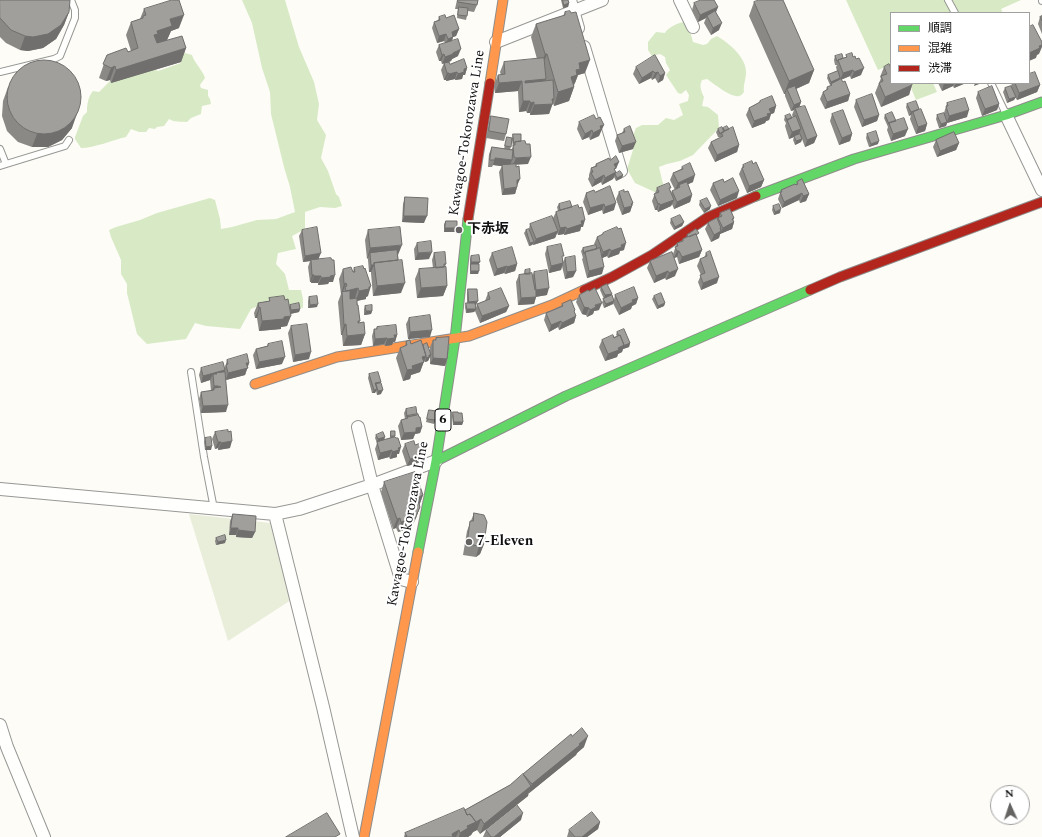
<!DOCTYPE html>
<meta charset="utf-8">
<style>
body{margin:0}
#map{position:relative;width:1042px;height:837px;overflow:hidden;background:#fdfcf7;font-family:Spectral,"Noto Sans JP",serif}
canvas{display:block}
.legend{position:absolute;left:890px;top:12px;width:140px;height:72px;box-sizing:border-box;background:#fff;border:1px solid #a0a0a0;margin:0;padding:5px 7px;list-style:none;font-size:12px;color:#111}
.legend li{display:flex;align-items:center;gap:8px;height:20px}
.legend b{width:20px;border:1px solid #a0a0a0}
.north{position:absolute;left:990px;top:785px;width:40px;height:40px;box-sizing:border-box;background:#fff;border:1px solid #a0a0a0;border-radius:50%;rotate:357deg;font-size:11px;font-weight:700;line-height:16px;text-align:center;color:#111}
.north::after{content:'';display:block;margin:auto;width:14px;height:18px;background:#646362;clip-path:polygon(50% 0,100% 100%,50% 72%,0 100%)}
</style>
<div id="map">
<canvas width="1042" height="837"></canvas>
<ul class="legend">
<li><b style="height:5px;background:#63d668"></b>順調</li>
<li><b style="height:5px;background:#ff974d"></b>混雑</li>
<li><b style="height:5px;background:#b3261e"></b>渋滞</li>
</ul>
<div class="north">N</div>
</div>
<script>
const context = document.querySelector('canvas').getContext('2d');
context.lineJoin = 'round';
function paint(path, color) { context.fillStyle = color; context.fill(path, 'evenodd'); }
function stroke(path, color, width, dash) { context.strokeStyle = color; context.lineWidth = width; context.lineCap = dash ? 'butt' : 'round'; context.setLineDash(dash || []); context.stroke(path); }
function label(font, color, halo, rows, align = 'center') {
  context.font = font + ' Spectral,"Noto Sans JP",serif'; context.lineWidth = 4; context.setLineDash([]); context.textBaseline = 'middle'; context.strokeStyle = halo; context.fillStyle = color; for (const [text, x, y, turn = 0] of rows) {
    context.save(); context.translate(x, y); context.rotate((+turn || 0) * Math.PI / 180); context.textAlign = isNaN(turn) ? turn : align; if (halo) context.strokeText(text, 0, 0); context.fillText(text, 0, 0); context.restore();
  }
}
const forest = new Path2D(`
 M 242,0 L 285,0 L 299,47 L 314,82 L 319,104 L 317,120 L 326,135 L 321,158 L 328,171 L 336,194 L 339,197 L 342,206 L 335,208 L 320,207 L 305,212 L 305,229 L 292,236 L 296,249 L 278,253 L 276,264 L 285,274 L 289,290 L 301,290 L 303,299 L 303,308 L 290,306 L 278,310 L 263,304 L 251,309 L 240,329 L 206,326 L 195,323 L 186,339 L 147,344 L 137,334 L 127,293 L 127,284 L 121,274 L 121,260 L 111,237 L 109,230 L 116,227 L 140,220 L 157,213 L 210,198 L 215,200 L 220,219 L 221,229 L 232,227 L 257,220 L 276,219 L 295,212 L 290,187 L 284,167 L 271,114 L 270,92 L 262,68 L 252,23 Z
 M 846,0 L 1021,0 L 1001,9 L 1003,13 L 891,13 L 891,65 L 878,70 Z
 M 684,22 L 688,24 L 693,42 L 703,45 L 707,44 L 711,39 L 717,36 C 729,43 747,58 746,73 C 746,79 743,85 744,92 C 743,93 741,96 739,96 C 731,98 713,83 707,79 L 702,80 C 699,86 701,91 704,97 L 702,106 L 708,107 L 718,115 L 719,128 L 693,155 L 680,161 L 667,164 L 659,167 L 662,180 L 666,192 L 659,194 L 635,183 L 627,169 L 633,150 L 634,133 L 636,128 L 642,125 L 658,125 L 666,118 L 674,120 L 683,115 L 679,104 L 688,101 L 689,95 L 686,90 L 681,94 L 678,93 L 666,75 L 670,70 L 666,63 L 665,57 L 660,54 L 652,56 L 648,50 L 648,42 L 656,32 L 665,33 C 668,27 678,23 684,22 Z
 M 181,53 L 185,53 L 192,55 C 195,64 202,69 205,78 L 200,85 L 201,88 L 208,90 L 208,96 L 210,99 L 211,104 L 202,106 L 201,114 L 191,118 L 187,122 C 180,121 175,123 169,119 L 164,126 L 157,127 L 155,129 L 149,128 L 146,132 L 139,132 L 131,129 L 126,137 C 113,140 94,148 81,148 L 75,139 L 75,137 L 83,116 L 87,112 C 87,104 88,97 93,91 L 99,92 L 112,79 L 147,67 L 158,71 L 181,63 Z
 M 909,83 L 933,83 L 937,92 L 916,100 Z`);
const cemetery = new Path2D(`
 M 189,514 L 270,523 L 291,600 L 228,641 Z`);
const lane = new Path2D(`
 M 948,0 L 955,13
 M 1042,0 L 1042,1
 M 0,72 L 54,59 L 60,56 L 75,18 L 75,10 L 71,0
 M 991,83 L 1006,114
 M 0,149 L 6,164
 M 0,166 L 65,146 L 69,140
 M 191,372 L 204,457 L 214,509`);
const street = new Path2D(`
 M 570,0 L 578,28
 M 680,0 L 693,27
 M 496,42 L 602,0
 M 584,47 L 621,171
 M 1006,115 L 1042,190
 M 358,427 L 372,485 L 401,579 L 412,582
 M 0,489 L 275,514 L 299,509 L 372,485 L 436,461
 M 275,514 L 323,707 L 353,837
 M 0,725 L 7,747 L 44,837`);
const fast = new Path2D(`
 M 756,196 L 854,159 L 1006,115 L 1042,102
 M 436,461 L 566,396 L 810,290
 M 418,552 L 436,461 L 455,339 L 468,219`);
const slow = new Path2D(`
 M 490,83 L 503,0
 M 255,384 L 337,357 L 469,336 L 552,305 L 584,290
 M 364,837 L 418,552`);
const jam = new Path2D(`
 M 468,219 L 490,83
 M 584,290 L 612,277 L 652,255 L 708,217 L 756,196
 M 810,290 L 840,277 L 1042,202`);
const wall = new Path2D(`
 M 0,0 L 69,12 L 64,25 L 56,39 L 43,48 L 28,51 L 20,50 L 6,43 L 0,37 Z
 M 457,0 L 478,0 L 477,5 L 474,12 L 468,11 L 466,20 L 457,18 L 458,9 L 455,9 Z
 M 561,0 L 568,0 L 569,3 L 568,7 L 563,8 Z
 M 754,2 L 814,70 L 809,83 L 796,89 L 801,102 L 799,107 L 817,136 L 814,143 L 805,147 L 802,139 L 801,142 L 795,145 L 793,140 L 794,137 L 789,139 L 785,126 L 786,123 L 784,120 L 785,116 L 792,118 L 793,117 L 792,115 L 794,110 L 791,111 L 785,96 L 785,94 L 784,94 L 749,16 Z
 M 694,3 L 718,7 L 716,12 L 719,30 L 711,35 L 704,23 L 706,18 L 698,22 L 692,10 Z
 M 144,9 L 179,28 L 171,31 L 167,40 L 186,48 L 181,62 L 111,83 L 110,80 L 106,81 L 99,78 L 107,55 L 131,51 L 126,35 L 131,22 L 140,19 Z
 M 565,12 L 585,73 L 578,75 L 575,83 L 574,83 L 573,86 L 574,87 L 569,101 L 554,106 L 553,103 L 549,114 L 530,115 L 530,113 L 527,113 L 526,111 L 519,112 L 518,91 L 495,93 L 494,85 L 498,75 L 501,75 L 500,72 L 504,62 L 537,59 L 531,37 L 536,24 L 563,16 Z
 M 1042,16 L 1042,34 L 1038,24 L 1040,17 Z
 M 439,17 L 446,18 L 459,29 L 456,36 L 453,37 L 452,41 L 458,56 L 452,59 L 451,61 L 449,62 L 450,64 L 467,68 L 465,75 L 463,75 L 462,79 L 455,80 L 455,79 L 446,81 L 446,80 L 444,80 L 441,70 L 444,63 L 442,64 L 441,61 L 439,61 L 436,52 L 439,45 L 445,43 L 444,41 L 437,43 L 432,28 L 434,22 L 438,20 Z
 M 846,55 L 861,75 L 851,79 L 850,76 L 841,80 L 843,82 L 850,94 L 848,101 L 825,109 L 820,99 L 823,92 L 826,90 L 827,87 L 831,86 L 831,84 L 830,85 L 827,78 L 828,75 L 837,71 L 836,67 L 837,65 L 835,65 L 834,60 L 835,56 L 843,58 L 846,57 Z
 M 636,67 L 665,73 L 663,80 L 658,83 L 655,78 L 652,80 L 651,78 L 639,84 L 633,74 Z
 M 884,67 L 891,83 L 912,85 L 909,95 L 881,107 L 875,93 L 881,78 L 880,77 Z
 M 938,83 L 966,83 L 954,88 L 953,86 L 942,91 Z
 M 1012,83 L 1029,83 L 1040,85 L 1037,92 L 1017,100 L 1015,97 L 1014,100 L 1007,103 L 1003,92 L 1005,88 L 1011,86 Z
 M 8,87 L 72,128 L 62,140 L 48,147 L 32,147 L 18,142 L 7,131 L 2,116 L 3,101 Z
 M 978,92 L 999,104 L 997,110 L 982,116 L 976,98 Z
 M 856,100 L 879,115 L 877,121 L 862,127 L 854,107 Z
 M 760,101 L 776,106 L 774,113 L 771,114 L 769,120 L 766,121 L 765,123 L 752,128 L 746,115 L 749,108 L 759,103 Z
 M 947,103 L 967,117 L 947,123 L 946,126 L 939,128 L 936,119 L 937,115 L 944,113 Z
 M 907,104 L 919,109 L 927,124 L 925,131 L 916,134 L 910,119 L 911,115 L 909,116 L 906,107 Z
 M 832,114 L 852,134 L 850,141 L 839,145 L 830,121 Z
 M 885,115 L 896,121 L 905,136 L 891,141 L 887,130 L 888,127 L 884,118 Z
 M 491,116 L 506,134 L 504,141 L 486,138 L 489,123 Z
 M 579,122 L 601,132 L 600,132 L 599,136 L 590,140 L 589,137 L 582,140 L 577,129 Z
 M 723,128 L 729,129 L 739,145 L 737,152 L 715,162 L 708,148 L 711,142 L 720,138 L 720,137 L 718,137 L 716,132 L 718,129 L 723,129 Z
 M 624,129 L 633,149 L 619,153 L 615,141 L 617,135 L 622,133 Z
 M 513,134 L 521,141 L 528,164 L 516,164 L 517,187 L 515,194 L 502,195 L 499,172 L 502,166 L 493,165 L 492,167 L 488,167 L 489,154 L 492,147 L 504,149 L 507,137 L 512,138 ZM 512,140 L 513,147 L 511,150 L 510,150 Z
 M 867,134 L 878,144 L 869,147 L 866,138 Z
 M 936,140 L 959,143 L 956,150 L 937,157 L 933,147 Z
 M 610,160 L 616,169 L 615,169 L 615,174 L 623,175 L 622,178 L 616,181 L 614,177 L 613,179 L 602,185 L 601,182 L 592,187 L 588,179 L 589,177 L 589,175 L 591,168 L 595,166 L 596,164 Z
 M 753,164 L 764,180 L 761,187 L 747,193 L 739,174 L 743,165 Z
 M 682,167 L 693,182 L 688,184 L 692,195 L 690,202 L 674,209 L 672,204 L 671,206 L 658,212 L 657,210 L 655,210 L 652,201 L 657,188 L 670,190 L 671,193 L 672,191 L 675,190 L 670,180 L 673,173 L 681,169 Z
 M 724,182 L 737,198 L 718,206 L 710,190 L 713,183 Z
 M 797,182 L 809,194 L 806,201 L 800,203 L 799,200 L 782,208 L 778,199 L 781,190 L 796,185 Z
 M 595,192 L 614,210 L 603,214 L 602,210 L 588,215 L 583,202 L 586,193 Z
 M 619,192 L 624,192 L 633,203 L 630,212 L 622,215 L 616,199 Z
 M 405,197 L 424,223 L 402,222 L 403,204 Z
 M 700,201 L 710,209 L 704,213 L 699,205 Z
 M 559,204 L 572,207 L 583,227 L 581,227 L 580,231 L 564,235 L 564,234 L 558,235 L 557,233 L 555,238 L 533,245 L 533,244 L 532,245 L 529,246 L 524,233 L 526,230 L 529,229 L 530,224 L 553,218 L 556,212 L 558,211 L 557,207 Z
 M 773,206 L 780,213 L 774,215 L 772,210 Z
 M 720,213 L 734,218 L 733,220 L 734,222 L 732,229 L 720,234 L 719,238 L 711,242 L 705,229 L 708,223 L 717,219 L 719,217 Z
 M 671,219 L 684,222 L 682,226 L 674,230 L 670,223 Z
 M 446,221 L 455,232 L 444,232 L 444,224 Z
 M 302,230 L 319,259 L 333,282 L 329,282 L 328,284 L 318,285 L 318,283 L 311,283 L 311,282 L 310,282 L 308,267 L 310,261 L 303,262 L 299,236 Z
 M 368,230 L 398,255 L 401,293 L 373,296 L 371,273 L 371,272 L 369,272 L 368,260 L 368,258 L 367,259 L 365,240 Z
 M 603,233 L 624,250 L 620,251 L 619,254 L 608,258 L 607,256 L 602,258 L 602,274 L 587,278 L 582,259 L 583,258 L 581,251 L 583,248 L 595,245 L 594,244 L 597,237 L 602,235 Z
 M 687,235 L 698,237 L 697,237 L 702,250 L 699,257 L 679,264 L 677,257 L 674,258 L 673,254 L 677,243 L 682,241 L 683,239 L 686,238 Z
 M 417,243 L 429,259 L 415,260 L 414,249 Z
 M 547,247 L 563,260 L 563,262 L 565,258 L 576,271 L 573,277 L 565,279 L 562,266 L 561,270 L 549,273 L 545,254 Z
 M 672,252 L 675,276 L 666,280 L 665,278 L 654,283 L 647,268 L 650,261 Z
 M 434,253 L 446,264 L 445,267 L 447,286 L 443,296 L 417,298 L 415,279 L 419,269 L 433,268 L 432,260 Z
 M 492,253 L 517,264 L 515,271 L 505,274 L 504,273 L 494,276 L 489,260 Z
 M 706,253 L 717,283 L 701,290 L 698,282 L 701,275 L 697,266 L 700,259 L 704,258 Z
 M 471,256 L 479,264 L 478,274 L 470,274 L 470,259 Z
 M 354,268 L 368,296 L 366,297 L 366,299 L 357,301 L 360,321 L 359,323 L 365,334 L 361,345 L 343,346 L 342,335 L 341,335 L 338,302 L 341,294 L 339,279 L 343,269 L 353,272 Z
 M 525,270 L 530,274 L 532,277 L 534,272 L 547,295 L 536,297 L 534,304 L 518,305 L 516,282 L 519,275 L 524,274 Z
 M 601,287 L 612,294 L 612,296 L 614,300 L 615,295 L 638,298 L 636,304 L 632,306 L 631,309 L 619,315 L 613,303 L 613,304 L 604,308 L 602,302 L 604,299 L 600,290 Z
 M 468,289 L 476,305 L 475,305 L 476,308 L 477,304 L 485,301 L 488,293 L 509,306 L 506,312 L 480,323 L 475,311 L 474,312 L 466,313 L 465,307 L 466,303 L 467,303 L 467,293 Z
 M 579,295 L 599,310 L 594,311 L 593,314 L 587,317 L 586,315 L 582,314 L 576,302 Z
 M 654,296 L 665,303 L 664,306 L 657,309 L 652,299 Z
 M 309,297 L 317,307 L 308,308 L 308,301 Z
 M 269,298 L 285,300 L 289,307 L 290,305 L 300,309 L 299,312 L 290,314 L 287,326 L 281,327 L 281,329 L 259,331 L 257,318 L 255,318 L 254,313 L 258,303 L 269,301 Z
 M 562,304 L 576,316 L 574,323 L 559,330 L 558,327 L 549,332 L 544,320 L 546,313 L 561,307 Z
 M 365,306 L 372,311 L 371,314 L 364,315 L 364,309 Z
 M 409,318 L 430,337 L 408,339 L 406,324 Z
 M 291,326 L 309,359 L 293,362 L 288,333 Z
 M 377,327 L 397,335 L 395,342 L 393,342 L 392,345 L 385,346 L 384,344 L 373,346 L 372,336 L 374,329 L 376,329 Z
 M 617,332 L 630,343 L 629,347 L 623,349 L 622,352 L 618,354 L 617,357 L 605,361 L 599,347 L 602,340 L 617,336 L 616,335 Z
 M 436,338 L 447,359 L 445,366 L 430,364 L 430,356 L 428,361 L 425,362 L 424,361 L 420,372 L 411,375 L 410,379 L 403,381 L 396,358 L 400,348 L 405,346 L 406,342 L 411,344 L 423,345 L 430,353 L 430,347 L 433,340 L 435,340 Z
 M 268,344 L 282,364 L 256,369 L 253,355 L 256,349 L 267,346 Z
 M 227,360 L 249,363 L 245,375 L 226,380 L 226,412 L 201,413 L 199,399 L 201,392 L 211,391 L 210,380 L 201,383 L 199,375 L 201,368 L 225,368 L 225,367 Z
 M 369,374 L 381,382 L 380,383 L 381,394 L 377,395 L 376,391 L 375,393 L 372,393 L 368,378 Z
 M 406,409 L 417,415 L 422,427 L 420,433 L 415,434 L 413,439 L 401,440 L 398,426 L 401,420 L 405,419 L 404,413 Z
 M 429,410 L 436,420 L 434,424 L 426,422 Z
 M 453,412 L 458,413 L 463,422 L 462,425 L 453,425 L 452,416 Z
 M 391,431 L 395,436 L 399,454 L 397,454 L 397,457 L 390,459 L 389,457 L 378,460 L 375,449 L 377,443 L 375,438 L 376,435 L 385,437 L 384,440 L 390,438 L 390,435 Z
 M 215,432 L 228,432 L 230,448 L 218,450 L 218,448 L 215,449 L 212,439 Z
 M 205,438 L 211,450 L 205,450 L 204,442 Z
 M 405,444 L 422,462 L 407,466 L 402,451 Z
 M 384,482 L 423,495 L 419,506 L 420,507 L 416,518 L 411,528 L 398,532 L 396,528 L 393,529 L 381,492 Z
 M 474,513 L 484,544 L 480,554 L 476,557 L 463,555 L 467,531 Z
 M 233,514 L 255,532 L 252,538 L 236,537 L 236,535 L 229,535 L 230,521 Z
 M 216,538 L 225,543 L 216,545 L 215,541 Z
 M 572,736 L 584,747 L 577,753 L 576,755 L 528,794 L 528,796 L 480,834 L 477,830 L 473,832 L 471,835 L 468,837 L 404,837 L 405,833 L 465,810 L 510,785 L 523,775 L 523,774 Z
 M 521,820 L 500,837 L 483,837 L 486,830 Z
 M 600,822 L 598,829 L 587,837 L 567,837 L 569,830 Z`);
const shadedWall = new Path2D(`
 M 569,3 L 568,7 L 563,8 L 564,5 Z
 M 718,7 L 715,14 L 707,16 L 706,18 L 698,22 L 700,15 Z
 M 69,12 L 64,25 L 56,39 L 43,48 L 28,51 L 20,50 L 25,36 Z
 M 184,15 L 179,28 L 171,31 L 167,40 L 154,44 L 154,35 L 157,31 L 170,19 Z
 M 722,23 L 719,30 L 711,35 L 713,28 Z
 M 459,29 L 456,36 L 453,37 L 451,44 L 445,46 L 448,39 L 452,32 Z
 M 446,34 L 444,41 L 437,43 L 439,36 Z
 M 1042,45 L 1042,47 L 1039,54 L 1037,55 L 1036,58 L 1029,61 L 1029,53 L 1039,46 Z
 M 186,48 L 181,62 L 111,83 L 116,70 Z
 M 461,49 L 458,56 L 452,59 L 451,61 L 442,64 L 445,57 Z
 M 444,54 L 441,61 L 439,61 L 442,55 Z
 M 545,54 L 547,54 L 542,67 L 540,68 Z
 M 590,60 L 585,73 L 578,75 L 573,88 L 574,87 L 569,101 L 554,106 L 558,92 L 571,77 L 579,63 Z
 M 115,66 L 110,80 L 106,81 L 111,68 Z
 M 467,68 L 465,75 L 463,75 L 462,79 L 455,80 L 458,74 L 464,69 Z
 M 864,68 L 861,75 L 851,79 L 854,72 Z
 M 814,70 L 809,83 L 789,92 L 787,89 L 785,94 L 784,94 L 789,81 Z
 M 853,70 L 850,76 L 840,80 L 843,73 Z
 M 653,71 L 651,78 L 639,84 L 642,78 Z
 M 457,72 L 455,79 L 446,81 L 449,74 Z
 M 658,72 L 655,78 L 652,80 L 655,73 Z
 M 447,73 L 449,73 L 446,80 L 444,80 Z
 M 665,73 L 663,80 L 658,83 L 660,76 Z
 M 840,78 L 839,81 L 830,85 L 831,82 Z
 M 546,79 L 542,89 L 522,91 L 525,81 Z
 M 522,81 L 518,91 L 495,93 L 499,83 Z
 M 944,83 L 954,83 L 953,86 L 942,91 Z
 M 956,83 L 966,83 L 954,88 Z
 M 975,83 L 982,83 L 974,86 Z
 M 912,85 L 909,95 L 881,107 L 885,97 Z
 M 1040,85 L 1037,92 L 1017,100 L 1019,93 Z
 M 850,94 L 848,101 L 825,109 L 827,102 Z
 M 1016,97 L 1014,100 L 1007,103 L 1009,99 Z
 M 552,99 L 554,99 L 549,114 L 530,115 L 534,105 Z
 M 523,101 L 530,101 L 526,111 L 519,112 Z
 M 534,102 L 530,113 L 527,113 L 530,103 Z
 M 801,102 L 799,108 L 795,108 L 794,110 L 791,111 L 794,105 Z
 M 999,104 L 997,110 L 982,116 L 985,109 Z
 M 776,106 L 774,113 L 771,114 L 769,120 L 766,121 L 765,123 L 752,128 L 754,121 L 769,109 Z
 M 79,108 L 72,128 L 62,140 L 48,147 L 32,147 L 37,134 Z
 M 919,109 L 913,112 L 911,115 L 909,116 L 911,112 Z
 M 969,110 L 967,117 L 947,123 L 946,126 L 939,128 L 941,124 L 947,122 L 949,116 Z
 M 879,115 L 877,121 L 862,127 L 864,120 Z
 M 927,124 L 925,131 L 916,134 L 918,127 Z
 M 604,125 L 599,136 L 590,140 L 593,133 L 600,126 Z
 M 801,129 L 798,136 L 794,136 L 794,137 L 789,139 L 792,132 Z
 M 908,129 L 905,136 L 891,141 L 893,134 Z
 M 592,130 L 589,137 L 582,140 L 585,134 Z
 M 852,134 L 850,141 L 839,145 L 842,138 Z
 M 817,136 L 814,143 L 805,147 L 807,140 Z
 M 802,139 L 801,142 L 795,145 L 796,141 Z
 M 879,141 L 878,144 L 869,147 L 871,144 Z
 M 636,142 L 633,149 L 619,153 L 622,146 Z
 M 959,143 L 956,150 L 937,157 L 940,151 Z
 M 739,145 L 737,152 L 715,162 L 717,155 Z
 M 531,157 L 528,164 L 513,165 L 516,158 Z
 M 495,158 L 512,160 L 509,167 L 493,165 Z
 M 619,162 L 616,169 L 615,169 L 614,173 L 616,172 L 613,179 L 602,185 L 605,178 L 614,164 Z
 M 604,175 L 601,182 L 592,187 L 595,180 Z
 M 623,175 L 622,178 L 616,181 L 617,178 Z
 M 695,175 L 693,182 L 680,188 L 679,185 L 678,189 L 675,190 L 678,183 Z
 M 520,179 L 517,186 L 517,180 Z
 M 764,180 L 761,187 L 747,193 L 749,186 Z
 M 517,187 L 515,194 L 502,195 L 504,189 Z
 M 739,191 L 737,198 L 718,206 L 720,200 Z
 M 802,193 L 799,200 L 782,208 L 784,202 Z
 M 809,194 L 806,201 L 800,203 L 803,196 Z
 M 692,195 L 690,202 L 674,209 L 677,202 Z
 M 674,200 L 671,206 L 658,212 L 660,205 Z
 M 616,203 L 614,210 L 603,214 L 605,207 Z
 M 633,203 L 630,212 L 622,215 L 624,208 Z
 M 659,203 L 657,210 L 655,210 L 658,204 Z
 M 604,204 L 602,210 L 588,215 L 590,208 Z
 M 711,206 L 710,209 L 704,213 L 705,209 Z
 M 781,209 L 780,213 L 774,215 L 775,212 Z
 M 404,216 L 427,216 L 424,223 L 402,222 Z
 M 734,218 L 732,223 L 734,222 L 732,229 L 720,234 L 719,238 L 711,242 L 714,235 L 720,228 L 721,228 L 720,232 L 721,231 L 723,228 Z
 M 585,220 L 583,227 L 581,227 L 580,231 L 564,235 L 567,229 L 581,221 Z
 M 684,222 L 682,226 L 674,230 L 675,227 Z
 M 566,227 L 564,234 L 558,235 L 560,228 Z
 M 445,228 L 457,228 L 455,232 L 444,232 Z
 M 558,231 L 555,238 L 533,245 L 536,239 Z
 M 534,242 L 532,245 L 529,246 L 530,243 Z
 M 626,243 L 624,250 L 620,251 L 619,254 L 608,258 L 611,251 L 621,245 Z
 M 402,245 L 398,255 L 370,253 L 368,258 L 367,259 L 370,248 Z
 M 610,249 L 607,256 L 600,259 L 603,252 Z
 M 702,250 L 699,257 L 679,264 L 682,257 Z
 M 677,251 L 679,251 L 677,257 L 674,258 Z
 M 432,252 L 429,259 L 415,260 L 418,253 Z
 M 321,253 L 318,260 L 303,262 L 305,256 Z
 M 471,262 L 480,262 L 478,265 L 470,265 Z
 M 563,263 L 561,270 L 549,273 L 551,266 Z
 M 517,264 L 515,271 L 505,274 L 507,267 Z
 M 371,265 L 374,265 L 371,272 L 369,272 Z
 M 507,266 L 504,273 L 494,276 L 497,269 Z
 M 604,267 L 602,274 L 587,278 L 589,271 Z
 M 678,269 L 675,276 L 666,280 L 669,273 Z
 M 471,271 L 479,271 L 478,274 L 470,274 Z
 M 576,271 L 573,277 L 565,279 L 567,272 Z
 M 668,271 L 665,278 L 654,283 L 656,276 Z
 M 312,275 L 314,275 L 311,282 L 310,282 Z
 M 335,275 L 333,282 L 329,282 L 328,284 L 318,285 L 321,278 Z
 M 314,276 L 321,276 L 318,283 L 311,283 Z
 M 719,277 L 717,283 L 701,290 L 703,283 Z
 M 346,283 L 342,294 L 342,292 L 341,294 L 344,284 Z
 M 405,283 L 401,293 L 373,296 L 377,286 Z
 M 371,286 L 368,296 L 366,297 L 366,299 L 356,301 L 359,291 Z
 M 447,286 L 443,296 L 417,298 L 421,288 Z
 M 358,288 L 355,298 L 342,302 L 346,291 Z
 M 549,288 L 547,295 L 534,297 L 536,290 Z
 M 612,294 L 611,297 L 604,299 L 605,295 Z
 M 536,297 L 534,304 L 518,305 L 521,298 Z
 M 638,298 L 636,304 L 632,306 L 631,309 L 619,315 L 621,308 L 632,300 Z
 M 478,301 L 476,305 L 468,305 L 469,302 Z
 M 614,301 L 613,304 L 604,308 L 606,304 Z
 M 602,303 L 599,310 L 594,311 L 593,314 L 587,317 L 590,310 L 595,305 Z
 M 665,303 L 664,306 L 657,309 L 658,306 Z
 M 318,304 L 317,307 L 308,308 L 310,305 Z
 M 509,306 L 506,312 L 480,323 L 482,316 Z
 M 260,307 L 257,318 L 255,318 L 259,308 Z
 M 584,307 L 589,308 L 586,315 L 582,314 Z
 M 300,309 L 299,312 L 290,314 L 291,310 Z
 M 467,309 L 476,309 L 474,312 L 466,313 Z
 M 366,311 L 372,311 L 371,314 L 364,315 Z
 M 291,316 L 287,326 L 281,327 L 281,329 L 259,331 L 262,321 Z
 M 576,316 L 574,323 L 559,330 L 562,323 Z
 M 561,321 L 558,327 L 549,332 L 551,325 Z
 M 346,324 L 342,335 L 341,335 L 344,325 Z
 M 432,330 L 430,337 L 408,339 L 410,332 Z
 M 365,334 L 361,345 L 343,346 L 347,336 Z
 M 394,335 L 397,335 L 395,342 L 393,342 L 392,345 L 385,346 L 387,339 Z
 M 387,338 L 384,344 L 373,346 L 375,339 Z
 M 630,343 L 629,347 L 623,349 L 622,352 L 618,354 L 617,357 L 605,361 L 608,354 L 618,348 Z
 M 311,352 L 309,359 L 293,362 L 295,355 Z
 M 429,355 L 431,355 L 428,361 L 425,362 L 426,358 Z
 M 426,356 L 420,372 L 411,375 L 410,379 L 403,381 L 407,370 L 422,357 Z
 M 285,357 L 282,364 L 256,369 L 259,362 Z
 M 433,358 L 447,359 L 445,366 L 430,364 Z
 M 246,363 L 249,363 L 245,375 L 226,380 L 228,373 Z
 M 225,370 L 223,377 L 217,374 L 216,373 L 214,379 L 213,374 L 210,380 L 201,383 L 203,376 Z
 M 214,386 L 218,386 L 216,392 L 214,390 L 214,388 L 212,393 L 211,393 Z
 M 377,389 L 375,393 L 372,393 L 374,390 Z
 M 383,390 L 381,394 L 377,395 L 378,391 Z
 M 228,405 L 226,412 L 201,413 L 203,406 Z
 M 454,422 L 463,422 L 462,425 L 453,425 Z
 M 422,427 L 420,433 L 415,434 L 413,439 L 401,440 L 404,433 L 416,428 Z
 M 385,437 L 383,441 L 377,442 L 378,439 Z
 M 232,441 L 230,448 L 218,450 L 221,443 Z
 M 218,442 L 221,442 L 218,448 L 215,449 Z
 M 212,446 L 211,450 L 205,450 L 206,447 Z
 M 401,447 L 399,454 L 397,454 L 397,457 L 390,459 L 392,452 L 398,448 Z
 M 392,450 L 389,457 L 378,460 L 380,453 Z
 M 425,455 L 422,462 L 407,466 L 410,459 Z
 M 423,495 L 419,506 L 417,498 Z
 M 420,507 L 416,518 L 411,528 L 398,532 L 401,522 Z
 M 400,518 L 396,528 L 393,529 L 397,519 Z
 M 231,528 L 238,528 L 236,535 L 229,535 Z
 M 238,530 L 255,532 L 252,538 L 236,537 Z
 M 226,540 L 225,543 L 216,545 L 218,542 Z
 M 484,544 L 480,554 L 476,557 L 479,546 Z
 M 588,736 L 584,747 L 577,753 L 576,755 L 528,794 L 532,784 Z
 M 531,786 L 528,796 L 480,834 L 484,824 Z
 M 523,813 L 521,820 L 500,837 L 494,837 Z
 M 481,819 L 477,830 L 473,832 L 471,835 L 468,837 L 459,837 L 460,833 L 467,826 Z
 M 600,822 L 598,829 L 587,837 L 582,837 Z
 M 459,830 L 456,837 L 450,837 L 452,834 Z`);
const building = new Path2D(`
 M 0,0 L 70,0 L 69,12 L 61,25 L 48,34 L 33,37 L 25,36 L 11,30 L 0,18 Z
 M 172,0 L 179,0 L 184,15 L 170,19 L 172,26 L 157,31 L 158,34 L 154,35 L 157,43 L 182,36 L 186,48 L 116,70 L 115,66 L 111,68 L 103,64 L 107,55 L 126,48 L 128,52 L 138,48 L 131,22 L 143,18 L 143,16 L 146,15 L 144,9 Z
 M 458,0 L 478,0 L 477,5 L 458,2 Z
 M 563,0 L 568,0 L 569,3 L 564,5 Z
 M 701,0 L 714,0 L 718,7 L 700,15 L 694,3 Z
 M 759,0 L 783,0 L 814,70 L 789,81 L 754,2 Z
 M 459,7 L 468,8 L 467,16 L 458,15 Z
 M 570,11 L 571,13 L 576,12 L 590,60 L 579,63 L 580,69 L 576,70 L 577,75 L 571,77 L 574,87 L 558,92 L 547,54 L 545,54 L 536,24 L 565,15 L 565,12 Z
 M 715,11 L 722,23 L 713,28 L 707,16 Z
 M 445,15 L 446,18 L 454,15 L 459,29 L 452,32 L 453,37 L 448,39 L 446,34 L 439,36 L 434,22 L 440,20 L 439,17 Z
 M 1042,16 L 1042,21 L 1040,17 Z
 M 1033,25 L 1042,42 L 1042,45 L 1039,46 L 1040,48 L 1029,53 L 1029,27 Z
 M 458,39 L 461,49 L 453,53 L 453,54 L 445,57 L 444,54 L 442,55 L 439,45 Z
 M 852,53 L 853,57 L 855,56 L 856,59 L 859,58 L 864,68 L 854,72 L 853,70 L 843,73 L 838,60 L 847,57 L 846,55 Z
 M 842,54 L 843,58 L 838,60 L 838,61 L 837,61 L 835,56 Z
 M 655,55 L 665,73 L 660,76 L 658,72 L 655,73 L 653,71 L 642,78 L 636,67 Z
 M 544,58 L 546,79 L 525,81 L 525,83 L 553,80 L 554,99 L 552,99 L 553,104 L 534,105 L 534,102 L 530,103 L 530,101 L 523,101 L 522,81 L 499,83 L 498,75 L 505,74 L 504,62 Z
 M 464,59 L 467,68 L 464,69 L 464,72 L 458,74 L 457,72 L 449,74 L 449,73 L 447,73 L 444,63 L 449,62 L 450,64 Z
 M7 97a37 37 0 1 1 74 0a37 37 0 1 1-74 0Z
 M 889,64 L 891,68 L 891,83 L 912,83 L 912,85 L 885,97 L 879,83 L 883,81 L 881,76 L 887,74 L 884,67 Z
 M 838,71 L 840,78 L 831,82 L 828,75 Z
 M 1035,72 L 1040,85 L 1019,93 L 1015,83 L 1029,83 L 1029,74 Z
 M 841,79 L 843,82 L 845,81 L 850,94 L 827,102 L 823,92 L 828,89 L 827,87 L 832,85 L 831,84 Z
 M 795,86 L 801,102 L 794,105 L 787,89 Z
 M 992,86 L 999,104 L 985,109 L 978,92 Z
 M 1011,86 L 1016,97 L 1009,99 L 1005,88 Z
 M 872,94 L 879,115 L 864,120 L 856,100 Z
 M 772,96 L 776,106 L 769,109 L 771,113 L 767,114 L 768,116 L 754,121 L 749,108 L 760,102 L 760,101 Z
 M 965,98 L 969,110 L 949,116 L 946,106 L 948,106 L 947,103 Z
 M 916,101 L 919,109 L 911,112 L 907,104 Z
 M 805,106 L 817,136 L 807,140 L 795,108 Z
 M 921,109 L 927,124 L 918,127 L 913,112 Z
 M 843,110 L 852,134 L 842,138 L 832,114 Z
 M 892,112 L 896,121 L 889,123 L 889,124 L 885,115 Z
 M 944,113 L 947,122 L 941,124 L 937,115 Z
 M 790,114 L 792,118 L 787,120 L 788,121 L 785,116 Z
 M 594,115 L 596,119 L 600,117 L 604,125 L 600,126 L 601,129 L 593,133 L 592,130 L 585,134 L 579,122 Z
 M 491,116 L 509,119 L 506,134 L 489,131 Z
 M 796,116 L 801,129 L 792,132 L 787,120 Z
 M 904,118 L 908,129 L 893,134 L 889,123 Z
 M 630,126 L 636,142 L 622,146 L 617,135 L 625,132 L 624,129 Z
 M 727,126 L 729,129 L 725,131 L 723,128 Z
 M 722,127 L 724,132 L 720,134 L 718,129 Z
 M 733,127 L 739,145 L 717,155 L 711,142 L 723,136 L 721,133 Z
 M 876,131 L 879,141 L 871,144 L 867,134 Z
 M 954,132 L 959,143 L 940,151 L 936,140 Z
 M 513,134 L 521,134 L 521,141 L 515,142 L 514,143 Z
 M 800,134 L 802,139 L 796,141 L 794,136 Z
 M 507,137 L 512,138 L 511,147 L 505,146 Z
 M 525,141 L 526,144 L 530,144 L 531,157 L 516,158 L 514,157 L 513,145 L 515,145 L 515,142 Z
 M 492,147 L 513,150 L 512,160 L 495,158 L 495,160 L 490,160 Z
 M 616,156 L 619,162 L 614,164 L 616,168 L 614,169 L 616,172 L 605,178 L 604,175 L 595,180 L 591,173 L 593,172 L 591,168 L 597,166 L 596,164 L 609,158 L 610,160 Z
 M 752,161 L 753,164 L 756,162 L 764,180 L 749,186 L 742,168 L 744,167 L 743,165 Z
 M 690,163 L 695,175 L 678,183 L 673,173 L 683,169 L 682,167 Z
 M 516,164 L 516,167 L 519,166 L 520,179 L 517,180 L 517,187 L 504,189 L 502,165 Z
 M 620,171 L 623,175 L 617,178 L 615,174 Z
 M 733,178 L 739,191 L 720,200 L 713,183 L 723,179 L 724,182 Z
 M 802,179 L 809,194 L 803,196 L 802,193 L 784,202 L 780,192 L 782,192 L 781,190 L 795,184 L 796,185 L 798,184 L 797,182 Z
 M 687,182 L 692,195 L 677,202 L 672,191 L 680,187 L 679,185 Z
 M 669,183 L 671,188 L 669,188 L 674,200 L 660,205 L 659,203 L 658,204 L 654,194 L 659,192 L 657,188 Z
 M 610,186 L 616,203 L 605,207 L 604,204 L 590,208 L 586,195 L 587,194 L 586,193 L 594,190 L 595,192 Z
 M 624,190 L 624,192 L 628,191 L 633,203 L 631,204 L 632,206 L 624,208 L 619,192 Z
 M 405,197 L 428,198 L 427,216 L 404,216 Z
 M 707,198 L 711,206 L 705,209 L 700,201 Z
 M 570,201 L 572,207 L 560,210 L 559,204 Z
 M 779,204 L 781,209 L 775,212 L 773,206 Z
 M 578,205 L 579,208 L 582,207 L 585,220 L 581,221 L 582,224 L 567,229 L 566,227 L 560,228 L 556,212 Z
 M 730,209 L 734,218 L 732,219 L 734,222 L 723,228 L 718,218 L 722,216 L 720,213 Z
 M 680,215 L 684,222 L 675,227 L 671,219 Z
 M 552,216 L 558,231 L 536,239 L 530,224 Z
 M 717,218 L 721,228 L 720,228 L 721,231 L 714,235 L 708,223 Z
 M 446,221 L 457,221 L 457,228 L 445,228 Z
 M 317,227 L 321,253 L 305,256 L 302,230 Z
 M 400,227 L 402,245 L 370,248 L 368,230 Z
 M 617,227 L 618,229 L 621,228 L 626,243 L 621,245 L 622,247 L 611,251 L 610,249 L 603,252 L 597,237 L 603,234 L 603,233 Z
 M 529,229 L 534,242 L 530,243 L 526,230 Z
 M 696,229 L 699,233 L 696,235 L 696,234 L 689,237 L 687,235 Z
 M 696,234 L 702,250 L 682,257 L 679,251 L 677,251 L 675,247 L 678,246 L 677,243 L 683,241 L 683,239 Z
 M 431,241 L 432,252 L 418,253 L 417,243 Z
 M 561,244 L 564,256 L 562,256 L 563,263 L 551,266 L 547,247 Z
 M 596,245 L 597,249 L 585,252 L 584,254 L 583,248 Z
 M 512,247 L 517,264 L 507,267 L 507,266 L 497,269 L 492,253 Z
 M 600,248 L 604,267 L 589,271 L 585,252 Z
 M 397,250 L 398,260 L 374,263 L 374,265 L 371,265 L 370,253 Z
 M 710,251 L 719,277 L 703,283 L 700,275 L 705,273 L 700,259 L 707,256 L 706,253 Z
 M 445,252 L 446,264 L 444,264 L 444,267 L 436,268 L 434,253 Z
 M 672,252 L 678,269 L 669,273 L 668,271 L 656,276 L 650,261 Z
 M 479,255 L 480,262 L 471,262 L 471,256 Z
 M 575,256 L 576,271 L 567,272 L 565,258 Z
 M 331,258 L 332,260 L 334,260 L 335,275 L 330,276 L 331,277 L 321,278 L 321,276 L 314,276 L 314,275 L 312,275 L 311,260 Z
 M 402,260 L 405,283 L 377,286 L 374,263 Z
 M 471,264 L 479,264 L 479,271 L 471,271 Z
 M 363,266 L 364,269 L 365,268 L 371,286 L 369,287 L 369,289 L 359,291 L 358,288 L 346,291 L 345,287 L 347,286 L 346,283 L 344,284 L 343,269 L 351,267 L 353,272 L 355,272 L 354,268 Z
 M 446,267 L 447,286 L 421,288 L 419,269 Z
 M 530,269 L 530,274 L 525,274 L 525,270 Z
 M 547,270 L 549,288 L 536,290 L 534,272 Z
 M 532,273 L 535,290 L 536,290 L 536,297 L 521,298 L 519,275 Z
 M 607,284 L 612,294 L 605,295 L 601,287 Z
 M 634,287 L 638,298 L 632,300 L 633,302 L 621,308 L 615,295 Z
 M 501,288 L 509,306 L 482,316 L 477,304 L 490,299 L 488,293 Z
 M 595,288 L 602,303 L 595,305 L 596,307 L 590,310 L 589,308 L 584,307 L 579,295 L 588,290 L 589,291 Z
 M 468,289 L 477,289 L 478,301 L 469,302 Z
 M 350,291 L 350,299 L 357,298 L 357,305 L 358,305 L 360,321 L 358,321 L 358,323 L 364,322 L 365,334 L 347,336 L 346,324 L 344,325 L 342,292 Z
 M 661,293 L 665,303 L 658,306 L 654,296 Z
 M 612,295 L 614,301 L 606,304 L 603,299 Z
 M 284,296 L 285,300 L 288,299 L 291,316 L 284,317 L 284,319 L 262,321 L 260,307 L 259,308 L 258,303 L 270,301 L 269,298 Z
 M 317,296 L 318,304 L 310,305 L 309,297 Z
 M 571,300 L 575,310 L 574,311 L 576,316 L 562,323 L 561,321 L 551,325 L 546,313 L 563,306 L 562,304 Z
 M 299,303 L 300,309 L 291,310 L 290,305 Z
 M 466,303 L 475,303 L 476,309 L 467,309 Z
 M 372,305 L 372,311 L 366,311 L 365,306 Z
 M 430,315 L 432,330 L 410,332 L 409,318 Z
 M 307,324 L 311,352 L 295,355 L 291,326 Z
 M 396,325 L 397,335 L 394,335 L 395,338 L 387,339 L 387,338 L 375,339 L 374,329 L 377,329 L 377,327 Z
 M 624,329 L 630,343 L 623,346 L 624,345 L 620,335 L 619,336 L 617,332 Z
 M 613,335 L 614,338 L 620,335 L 624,345 L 618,348 L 619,350 L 608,354 L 602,340 Z
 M 449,337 L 447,359 L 433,358 L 433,340 L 436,340 L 436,338 Z
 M 410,340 L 411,344 L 421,340 L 426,356 L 422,357 L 424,362 L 412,366 L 413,369 L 407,370 L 400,348 L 407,345 L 406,342 Z
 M 282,341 L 285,357 L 259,362 L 256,349 L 268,346 L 268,344 Z
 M 427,343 L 431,355 L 429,355 L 429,357 L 426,358 L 426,356 L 423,345 Z
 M 247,354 L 249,363 L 246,363 L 248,368 L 228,373 L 226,365 L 228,364 L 227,360 Z
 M 223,362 L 225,370 L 203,376 L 201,368 Z
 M 225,372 L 228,405 L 203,406 L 201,392 L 214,390 L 214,388 L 221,387 L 218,386 L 214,386 L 213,374 L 217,374 L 216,373 Z
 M 378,372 L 381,382 L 375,383 L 377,389 L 374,390 L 369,374 Z
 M 381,383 L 383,390 L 378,391 L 376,384 Z
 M 416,407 L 417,415 L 407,417 L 406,409 Z
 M 429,410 L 437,411 L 436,420 L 427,419 Z
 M 453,412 L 458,412 L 458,413 L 462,413 L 463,422 L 454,422 Z
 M 418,414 L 419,417 L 420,417 L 422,427 L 416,428 L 416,432 L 404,433 L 401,420 L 408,418 L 407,416 Z
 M 228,430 L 228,432 L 231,431 L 232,441 L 221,443 L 221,442 L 218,442 L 215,432 Z
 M 391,431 L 395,431 L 395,436 L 391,436 Z
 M 383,432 L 385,437 L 378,439 L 376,435 Z
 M 211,437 L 212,446 L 206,447 L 205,438 Z
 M 395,437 L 396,438 L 398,438 L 401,447 L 398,448 L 399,450 L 392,452 L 392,450 L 380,453 L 377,442 Z
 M 414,441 L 415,445 L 421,443 L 425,455 L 410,459 L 405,444 Z
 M 415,472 L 423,495 L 417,498 L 420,507 L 415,518 L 401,522 L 400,518 L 397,519 L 384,482 Z
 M 474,513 L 484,515 L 487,522 L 484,544 L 479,546 L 467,544 L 470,521 L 473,521 Z
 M 233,514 L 256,516 L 255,532 L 238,530 L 238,528 L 231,528 Z
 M 225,535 L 226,540 L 218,542 L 216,538 Z
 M 582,728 L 588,736 L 579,744 L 580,745 L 532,784 L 523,774 L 571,734 L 572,736 Z
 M 523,774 L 531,786 L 484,824 L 481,819 L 476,822 L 470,814 L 467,815 L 465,810 L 510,785 Z
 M 517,805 L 523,813 L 494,837 L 491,837 L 486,830 Z
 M 464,808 L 467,815 L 470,814 L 476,822 L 467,826 L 468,828 L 460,833 L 459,830 L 452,834 L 453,837 L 405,837 L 407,836 L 405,833 Z
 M 592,812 L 600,822 L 582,837 L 575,837 L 569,830 Z
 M 327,813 L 340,834 L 335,837 L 286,837 Z`);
const markers = [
 [459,230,4,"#646362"],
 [469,542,4,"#646362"]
];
const shields = [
 [443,420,16]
];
const shieldNames = [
 ["6",443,420]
];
const streetNames = [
 ["Kawagoe-Tokorozawa Line",468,133,-81],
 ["Kawagoe-Tokorozawa Line",409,524,-79]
];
const poiNames = [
 ["下赤坂",467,230],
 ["7-Eleven",477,542]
];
paint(forest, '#d8eac5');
paint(cemetery, '#e9eedb');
stroke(lane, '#979795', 8);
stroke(street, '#979795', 14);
stroke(fast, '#8e8d8b', 11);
stroke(slow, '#8e8d8b', 11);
stroke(jam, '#8e8d8b', 11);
stroke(lane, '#fffffe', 6);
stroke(street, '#fffffe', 12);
stroke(fast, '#63d668', 9);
stroke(slow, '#ff974d', 9);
stroke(jam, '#b3261e', 9);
paint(wall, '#8a8986');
paint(shadedWall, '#716f6d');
paint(building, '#a19f9c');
stroke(building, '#716f6d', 1);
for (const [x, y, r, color] of markers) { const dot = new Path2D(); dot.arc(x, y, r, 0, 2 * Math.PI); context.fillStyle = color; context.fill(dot); stroke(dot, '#fff', 1.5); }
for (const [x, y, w] of shields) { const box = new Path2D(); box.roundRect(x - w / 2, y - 11, w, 22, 3); context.fillStyle = '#fff'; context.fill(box); stroke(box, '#111', 1); }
label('bold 13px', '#111', null, shieldNames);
label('14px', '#111', '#fff', streetNames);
label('bold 14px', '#111', '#fff', poiNames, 'left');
</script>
